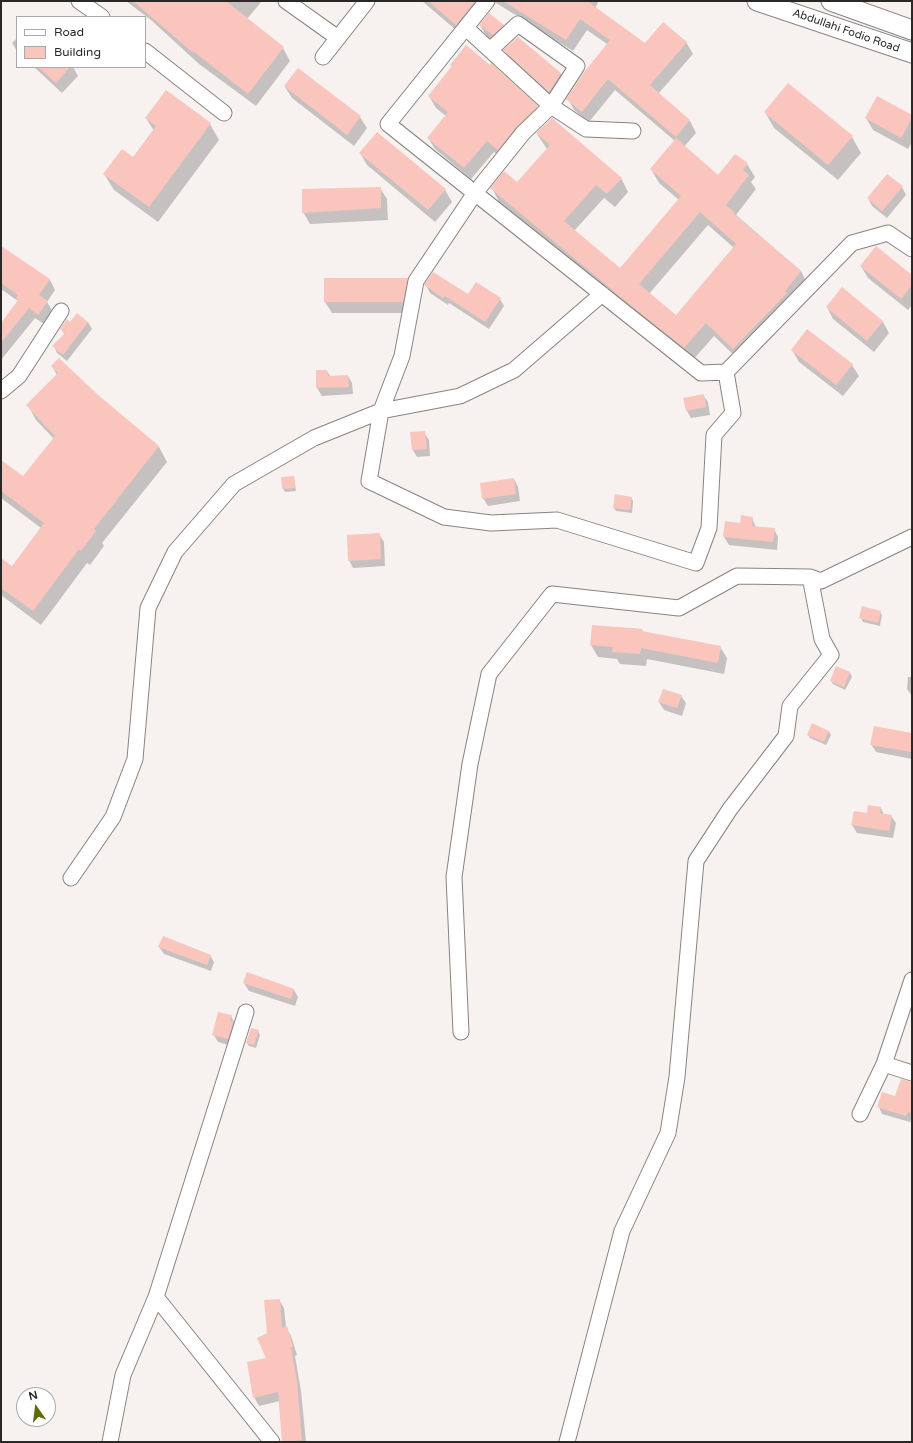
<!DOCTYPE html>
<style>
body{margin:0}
#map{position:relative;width:913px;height:1443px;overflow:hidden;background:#f7f2f0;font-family:"Varela Round",sans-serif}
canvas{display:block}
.frame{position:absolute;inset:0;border:2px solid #2a2827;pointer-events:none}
.legend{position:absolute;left:16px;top:16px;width:130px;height:52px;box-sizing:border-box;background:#fff;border:1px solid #aaa9a9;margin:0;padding:5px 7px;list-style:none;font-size:12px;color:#2a2827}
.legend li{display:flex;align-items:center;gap:8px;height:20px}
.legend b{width:20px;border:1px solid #aaa9a9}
.north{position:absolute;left:16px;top:1387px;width:40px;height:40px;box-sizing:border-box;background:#fff;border:1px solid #aaa9a9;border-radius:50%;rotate:346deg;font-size:11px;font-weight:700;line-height:16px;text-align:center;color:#2a2827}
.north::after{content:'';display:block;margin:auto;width:14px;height:18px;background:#626a0e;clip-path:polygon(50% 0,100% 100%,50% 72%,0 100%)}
</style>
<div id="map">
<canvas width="913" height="1443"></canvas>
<div class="frame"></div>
<ul class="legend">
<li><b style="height:5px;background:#fff"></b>Road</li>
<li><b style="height:11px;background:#fac5bc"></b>Building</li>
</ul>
<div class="north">N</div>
</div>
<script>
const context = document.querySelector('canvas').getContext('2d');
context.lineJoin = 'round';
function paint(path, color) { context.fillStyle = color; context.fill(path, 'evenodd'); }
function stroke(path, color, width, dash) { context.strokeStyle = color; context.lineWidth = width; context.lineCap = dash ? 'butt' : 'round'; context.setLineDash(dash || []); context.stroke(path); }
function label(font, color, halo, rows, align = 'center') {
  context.font = font + ' "Varela Round",sans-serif'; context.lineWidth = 4; context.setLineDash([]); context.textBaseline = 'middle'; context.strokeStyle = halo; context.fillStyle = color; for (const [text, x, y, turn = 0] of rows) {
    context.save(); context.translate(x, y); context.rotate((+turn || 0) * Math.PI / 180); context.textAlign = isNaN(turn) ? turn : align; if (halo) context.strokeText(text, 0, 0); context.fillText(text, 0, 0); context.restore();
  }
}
const shadow = new Path2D(`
 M 126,1 L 262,1 L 247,19 L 283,48 L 290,61 L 256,106 L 199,64 L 151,20 Z
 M 422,1 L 474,1 L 481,13 L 463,36 Z
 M 493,1 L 597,1 L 598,3 L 595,8 L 645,44 L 686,42 L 693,54 L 658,94 L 690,121 L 696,133 L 684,147 L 718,177 L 747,164 L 755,177 L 751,182 L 756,189 L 736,215 L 801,271 L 808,285 L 741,362 L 714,336 L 692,361 L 632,313 L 499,202 L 492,188 L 517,183 L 547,149 L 537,134 L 621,178 L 628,192 L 615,207 L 604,198 L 574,231 L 620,270 L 679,200 L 659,183 L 651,169 L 675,141 L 615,90 L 589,122 L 574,110 L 568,99 L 607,44 L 587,30 L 573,51 ZM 708,225 L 734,248 L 676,317 L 649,294 Z
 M 480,25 L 503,25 L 510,37 L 500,46 L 487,37 Z
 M 17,38 L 17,51 L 12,43 Z
 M 518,38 L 561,74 L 568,86 L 556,103 L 511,62 L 505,50 Z
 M 451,65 L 537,107 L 544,118 L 505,161 L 494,152 L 471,179 L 435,149 L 428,138 L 446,116 L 436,108 L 429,96 L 452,67 Z
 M 34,67 L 73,67 L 78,76 L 62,93 Z
 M 299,69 L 360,117 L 367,128 L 354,146 L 292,98 L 285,87 Z
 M 765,112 L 852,137 L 861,153 L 838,180 L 774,128 Z
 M 912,116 L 912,142 L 908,149 L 873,130 L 866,118 Z
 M 146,118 L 210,124 L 219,140 L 158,222 L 114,190 L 104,174 L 133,158 L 154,131 Z
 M 360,153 L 445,190 L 452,202 L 435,222 L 367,165 Z
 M 902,187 L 906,195 L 887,218 L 872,206 L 868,198 Z
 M 380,188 L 387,199 L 388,220 L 310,224 L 303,212 Z
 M 1,247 L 50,280 L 55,290 L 47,302 L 53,312 L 44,324 L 35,318 L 1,360 L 1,325 L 18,301 L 1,289 Z
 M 861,266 L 912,276 L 912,305 L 908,310 L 868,278 Z
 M 407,279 L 414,290 L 409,313 L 332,313 L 325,302 Z
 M 426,285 L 468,296 L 500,299 L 504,306 L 489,329 L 449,303 L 448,305 L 430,293 Z
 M 827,307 L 883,322 L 889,333 L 874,352 L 833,319 Z
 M 88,322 L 92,329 L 67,361 L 57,353 L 54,346 L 65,335 L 61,329 L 70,323 Z
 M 792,350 L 852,365 L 859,376 L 843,396 L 799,362 Z
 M 52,366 L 96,395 L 159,447 L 167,462 L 102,543 L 104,546 L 90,565 L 87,563 L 41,625 L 1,595 L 1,559 L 12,567 L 41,528 L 1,498 L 1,461 L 24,478 L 54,439 L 36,420 L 28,405 L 57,375 Z
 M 327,371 L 330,376 L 348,376 L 352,383 L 353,394 L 322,396 L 317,388 Z
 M 703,395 L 708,402 L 710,415 L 691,418 L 687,411 Z
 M 424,432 L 429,440 L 430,456 L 417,457 L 413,450 Z
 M 294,477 L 296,491 L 285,492 L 283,488 Z
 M 514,479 L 518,487 L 520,501 L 488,506 L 483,498 Z
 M 631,498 L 633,501 L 632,513 L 616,511 L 614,508 Z
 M 752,518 L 756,527 L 774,529 L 778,537 L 777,550 L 729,545 L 724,537 Z
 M 379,534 L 384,542 L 385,566 L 353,568 L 349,560 Z
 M 880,612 L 882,615 L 880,626 L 863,622 L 861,618 Z
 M 593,626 L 642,629 L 643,632 L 720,647 L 727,658 L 724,674 L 647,659 L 646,666 L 620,664 L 617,659 L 598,657 L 591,645 Z
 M 837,667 L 850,673 L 852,677 L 845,690 L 833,684 L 831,681 Z
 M 908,677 L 912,677 L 912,696 L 907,689 Z
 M 681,696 L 686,703 L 682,716 L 664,710 L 659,702 Z
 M 829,731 L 831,735 L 826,745 L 810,738 L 808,735 Z
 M 912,734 L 912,759 L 876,752 L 871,744 Z
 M 881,808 L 884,815 L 891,816 L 896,823 L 893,838 L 857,833 L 852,825 L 854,812 L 868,814 Z
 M 159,947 L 210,955 L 214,962 L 211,971 L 164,954 Z
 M 244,983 L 294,990 L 298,997 L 295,1006 L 249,991 Z
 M 231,1016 L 235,1024 L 232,1046 L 218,1042 L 213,1034 Z
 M 258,1031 L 260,1035 L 256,1048 L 249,1046 L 247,1043 Z
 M 912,1083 L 912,1118 L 910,1122 L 882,1114 L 879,1107 L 896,1097 Z
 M 279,1300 L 284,1308 L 286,1327 L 291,1336 L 297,1355 L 295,1356 L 301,1391 L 306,1442 L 284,1442 L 280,1401 L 259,1406 L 254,1397 L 268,1359 L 268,1334 Z`);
const building = new Path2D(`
 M 133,1 L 226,1 L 284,47 L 248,94 L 193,51 L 192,52 Z
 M 428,1 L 475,1 L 456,25 Z
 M 503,1 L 587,1 L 645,43 L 663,22 L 687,42 L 650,85 L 690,120 L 676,137 L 608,79 L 582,112 L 566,99 L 585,71 L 610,40 L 580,19 L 566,40 Z
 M 489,13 L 504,25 L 493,35 L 479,25 Z
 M 518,37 L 561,73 L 549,92 L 503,50 Z
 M 466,45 L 490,65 L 491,63 L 538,106 L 516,127 L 498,150 L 487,141 L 464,168 L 427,138 L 448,112 L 428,96 L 452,66 L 450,65 Z
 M 38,67 L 70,67 L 56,83 Z
 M 298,68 L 361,116 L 347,135 L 284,86 Z
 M 788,83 L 853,136 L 828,165 L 764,112 Z
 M 166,90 L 211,123 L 149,207 L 103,174 L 122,149 L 133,157 L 156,126 L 145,118 Z
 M 877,96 L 912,115 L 912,118 L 901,138 L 865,118 Z
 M 552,118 L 622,178 L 607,194 L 596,185 L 564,221 L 620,268 L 681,196 L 650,169 L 676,138 L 718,175 L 735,154 L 748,163 L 743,170 L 749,175 L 726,205 L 735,213 L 734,214 L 801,271 L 785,291 L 787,293 L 733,349 L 706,323 L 684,348 L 623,299 L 490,188 L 504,171 L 517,182 L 550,145 L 536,133 ZM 700,212 L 736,244 L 676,315 L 639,284 Z
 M 377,132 L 446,189 L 428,210 L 359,153 Z
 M 887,174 L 903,186 L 882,211 L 867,198 Z
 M 381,187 L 381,208 L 302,213 L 302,189 Z
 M 1,246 L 50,279 L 39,295 L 48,301 L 38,315 L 29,308 L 1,343 L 1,323 L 18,300 L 16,299 L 18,295 L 1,283 Z
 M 876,246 L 912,275 L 912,285 L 901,299 L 860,266 Z
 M 433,272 L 468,294 L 476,282 L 501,298 L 485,322 L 445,296 L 443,298 L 424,285 Z
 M 324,278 L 408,278 L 403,302 L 324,302 Z
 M 842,287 L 883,321 L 867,341 L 826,307 Z
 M 77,313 L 88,322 L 63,355 L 52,346 L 65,333 L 60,329 L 67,319 L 70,322 Z
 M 807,329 L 853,364 L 836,385 L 791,350 Z
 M 59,358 L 97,394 L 159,446 L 94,529 L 96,531 L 81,551 L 79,549 L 33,611 L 1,588 L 1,558 L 12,566 L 44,523 L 1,491 L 1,460 L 23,476 L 55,436 L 26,405 L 58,373 L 51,366 Z
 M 316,370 L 327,370 L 328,376 L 348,375 L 349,387 L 316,388 Z
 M 704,394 L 706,407 L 686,411 L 683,398 Z
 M 425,431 L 427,449 L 412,450 L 410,432 Z
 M 294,476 L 295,488 L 282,489 L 281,477 Z
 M 514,478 L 516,494 L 482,499 L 480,483 Z
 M 615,494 L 632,497 L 630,510 L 613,508 Z
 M 741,515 L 753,517 L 752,526 L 775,528 L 773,542 L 723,537 L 725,521 L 740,523 Z
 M 380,533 L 381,559 L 348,561 L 347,535 Z
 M 862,606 L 881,611 L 878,623 L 859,618 Z
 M 592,625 L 642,629 L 642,631 L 721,646 L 718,663 L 641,648 L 640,654 L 612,652 L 613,647 L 590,645 Z
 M 836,666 L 850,672 L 844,687 L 830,681 Z
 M 663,689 L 682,695 L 677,708 L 658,702 Z
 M 812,723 L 829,731 L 824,742 L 807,735 Z
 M 874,726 L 912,733 L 912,752 L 870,745 Z
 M 868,805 L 881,807 L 880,813 L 892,815 L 889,831 L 851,825 L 854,811 L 867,813 Z
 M 163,936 L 211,955 L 207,965 L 158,947 Z
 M 247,972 L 294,989 L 291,999 L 243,983 Z
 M 218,1012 L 232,1015 L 230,1021 L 233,1022 L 228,1039 L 212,1035 Z
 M 251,1028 L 259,1030 L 254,1045 L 246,1043 Z
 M 901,1079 L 912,1082 L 912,1113 L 908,1112 L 906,1116 L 877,1107 L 882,1092 L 895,1096 Z
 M 280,1299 L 282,1328 L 287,1326 L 293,1347 L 291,1347 L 297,1382 L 302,1440 L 282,1442 L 278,1392 L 253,1398 L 247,1362 L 266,1358 L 257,1338 L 267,1333 L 264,1300 Z`);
const minor = new Path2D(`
 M 79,1 L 102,17
 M 286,1 L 338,38
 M 487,1 L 388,124 L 701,373 L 726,372 L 852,243 L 888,233 L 912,249
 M 466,28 L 551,106 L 523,133 L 475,193 L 416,281 L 402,356 L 381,411 L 369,481 L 444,517 L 491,523 L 557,520 L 696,563 L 709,528 L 714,435 L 733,413 L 726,372
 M 490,50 L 518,24 L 577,66 L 551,106 L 586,129 L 633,131
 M 145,51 L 224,113
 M 323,57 L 367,1
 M 1,391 L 19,376 L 61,311
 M 71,878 L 113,817 L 135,759 L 148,608 L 175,552 L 234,484 L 314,438 L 381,411 L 460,396 L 514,370 L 602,294
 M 246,1012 L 156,1297 L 272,1442
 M 461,1032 L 454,877 L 470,764 L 489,674 L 552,594 L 679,608 L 737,576 L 810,577 L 821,581 L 912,537
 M 884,1064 L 912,1073
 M 860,1114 L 884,1064 L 912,980
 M 110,1442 L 123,1375 L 156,1297
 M 567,1442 L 622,1231 L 668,1133 L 677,1077 L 696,861 L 730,809 L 786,736 L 790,706 L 831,655 L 822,639 L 810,577`);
const major = new Path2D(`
 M 757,1 L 912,53
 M 831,1 L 912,30`);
const streetNames = [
 ["Abdullahi Fodio Road",846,31,19]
];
paint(shadow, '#0003');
paint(building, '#fac5bc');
stroke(minor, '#888382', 17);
stroke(major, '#888382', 21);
stroke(minor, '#fff', 15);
stroke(major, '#fff', 19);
label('11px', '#2a2827', '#fff', streetNames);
</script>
